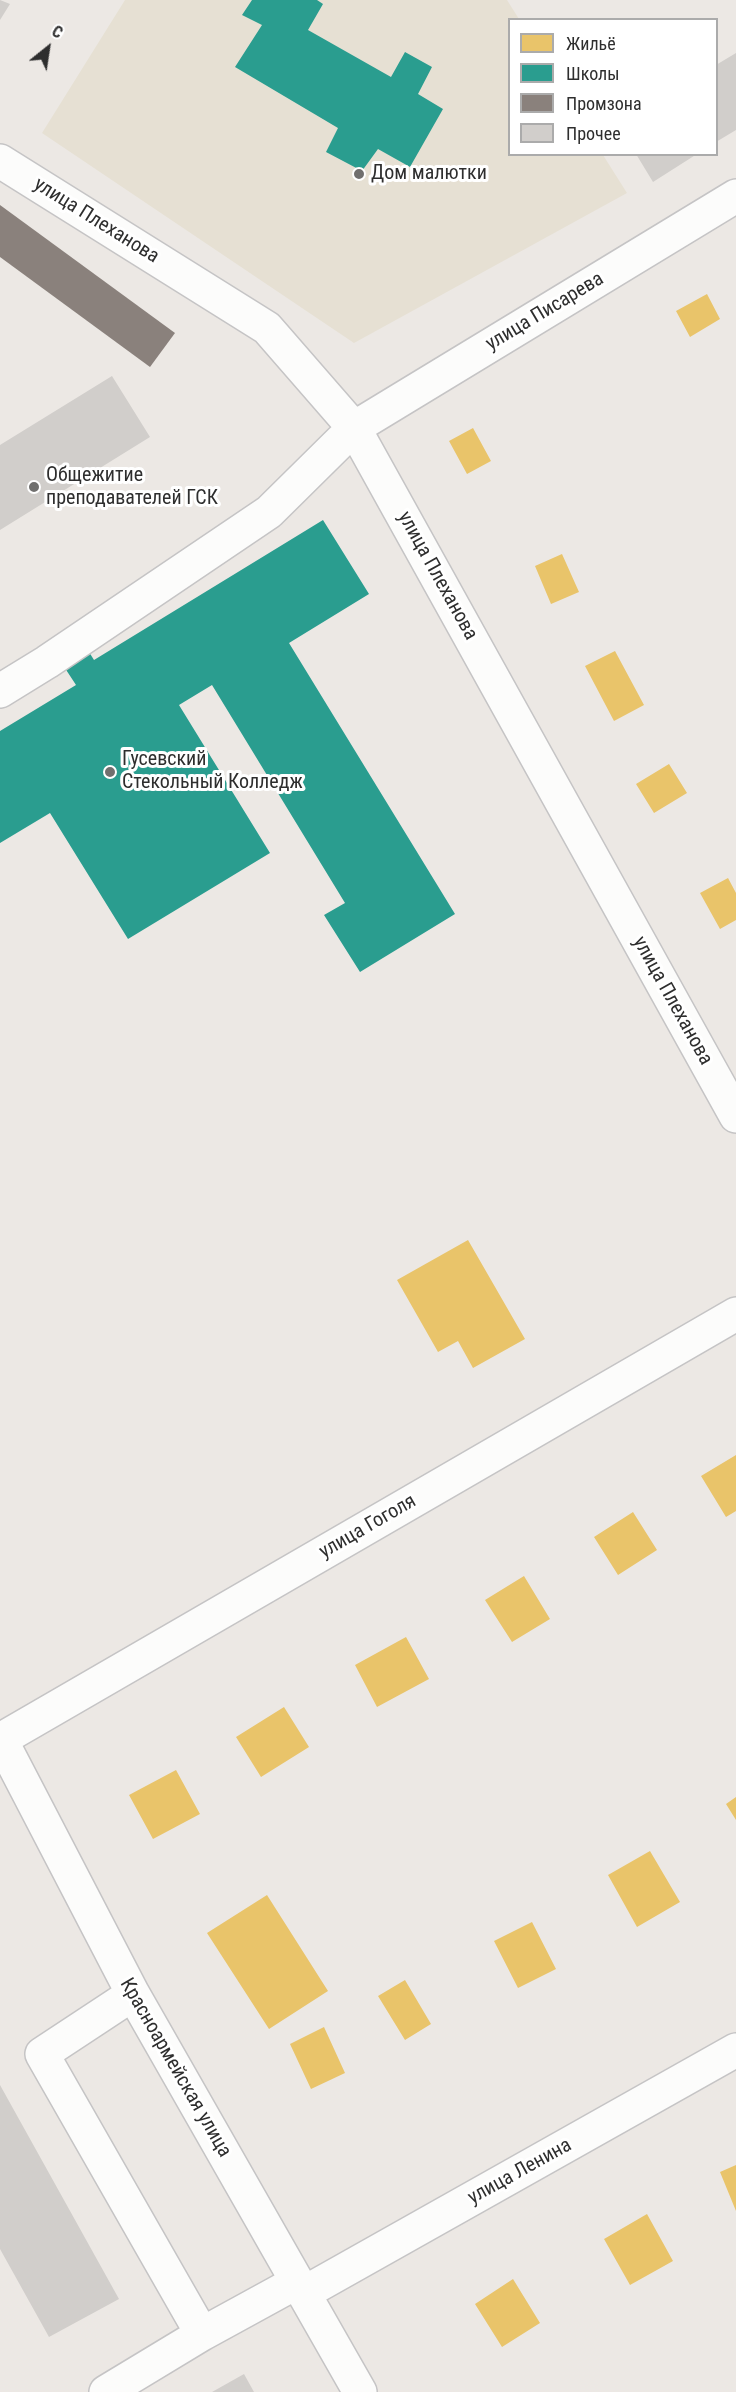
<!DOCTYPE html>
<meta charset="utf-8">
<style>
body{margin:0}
#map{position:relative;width:736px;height:2392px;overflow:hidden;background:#ece8e4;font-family:"Roboto Condensed",sans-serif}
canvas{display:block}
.legend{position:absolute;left:508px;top:18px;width:210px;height:138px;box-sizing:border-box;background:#fff;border:2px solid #ababab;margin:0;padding:8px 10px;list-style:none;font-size:18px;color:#2e2e2e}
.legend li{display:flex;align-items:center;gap:12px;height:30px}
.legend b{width:30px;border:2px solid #ababab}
.north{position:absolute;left:18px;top:18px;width:60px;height:60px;-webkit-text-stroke:4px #fff;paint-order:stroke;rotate:30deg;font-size:16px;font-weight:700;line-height:24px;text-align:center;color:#2e2e2e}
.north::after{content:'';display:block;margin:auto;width:21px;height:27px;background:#2e2e2e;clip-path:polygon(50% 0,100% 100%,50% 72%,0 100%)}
</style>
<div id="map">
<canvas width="736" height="2392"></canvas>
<ul class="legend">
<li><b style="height:16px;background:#e9c46a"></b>Жильё</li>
<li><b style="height:16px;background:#2a9d8f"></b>Школы</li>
<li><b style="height:16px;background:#8a817c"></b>Промзона</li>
<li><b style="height:16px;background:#d1cecb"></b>Прочее</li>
</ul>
<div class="north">С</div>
</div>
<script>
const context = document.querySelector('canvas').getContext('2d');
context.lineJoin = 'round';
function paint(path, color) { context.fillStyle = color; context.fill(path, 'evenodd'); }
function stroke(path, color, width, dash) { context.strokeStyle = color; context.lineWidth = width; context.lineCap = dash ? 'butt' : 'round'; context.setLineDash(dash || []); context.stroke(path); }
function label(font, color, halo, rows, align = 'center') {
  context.font = font + ' "Roboto Condensed",sans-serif'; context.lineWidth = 6; context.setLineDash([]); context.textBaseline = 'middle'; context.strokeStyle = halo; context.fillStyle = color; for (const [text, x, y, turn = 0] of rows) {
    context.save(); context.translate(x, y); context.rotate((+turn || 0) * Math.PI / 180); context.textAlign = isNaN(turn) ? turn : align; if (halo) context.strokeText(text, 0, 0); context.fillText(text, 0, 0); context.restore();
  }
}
const education = new Path2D(`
 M 125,0 L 507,0 L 519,19 L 510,20 L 510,154 L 603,155 L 627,193 L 354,343 L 42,133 Z`);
const homes = new Path2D(`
 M 707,294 L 720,319 L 690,337 L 676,311 Z
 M 473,428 L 491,461 L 467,474 L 449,441 Z
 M 562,554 L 579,592 L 551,604 L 535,566 Z
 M 615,651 L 644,705 L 614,721 L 585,666 Z
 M 669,764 L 687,793 L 654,813 L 636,784 Z
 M 728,878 L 736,893 L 736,920 L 720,929 L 700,893 Z
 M 468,1240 L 525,1339 L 473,1368 L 458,1341 L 438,1352 L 397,1280 Z
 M 736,1455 L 736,1511 L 726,1517 L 701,1476 Z
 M 633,1512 L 657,1550 L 618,1575 L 594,1537 Z
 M 524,1576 L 550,1619 L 512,1642 L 485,1600 Z
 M 406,1637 L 429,1679 L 377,1707 L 355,1665 Z
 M 284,1707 L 309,1747 L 261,1777 L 236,1737 Z
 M 176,1770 L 200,1814 L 153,1839 L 129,1795 Z
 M 736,1797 L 736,1820 L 726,1804 Z
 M 650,1851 L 680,1902 L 637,1927 L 608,1875 Z
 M 267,1895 L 328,1991 L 269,2029 L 207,1933 Z
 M 532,1922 L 556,1969 L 518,1988 L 494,1941 Z
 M 405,1980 L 431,2024 L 405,2040 L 378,1996 Z
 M 324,2027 L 345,2073 L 311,2089 L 290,2044 Z
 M 736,2165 L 736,2211 L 720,2172 Z
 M 647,2214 L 673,2261 L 630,2285 L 604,2239 Z
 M 513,2279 L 540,2323 L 502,2347 L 475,2304 Z`);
const schools = new Path2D(`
 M 252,0 L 317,0 L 323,4 L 308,30 L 391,77 L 405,52 L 432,67 L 418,94 L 443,109 L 410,167 L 378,149 L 362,171 L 326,152 L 338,128 L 235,67 L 262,25 L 242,15 Z
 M 323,520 L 369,594 L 289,643 L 455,914 L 360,972 L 324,915 L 345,903 L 212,685 L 179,705 L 270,853 L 128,939 L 50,813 L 0,843 L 0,731 L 76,685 L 59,659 L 84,644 L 94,660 Z`);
const industry = new Path2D(`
 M 0,205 L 175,333 L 150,367 L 0,257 Z`);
const building = new Path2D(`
 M 0,0 L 10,4 L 0,20 Z
 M 736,53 L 736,130 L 716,142 L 716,65 Z
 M 636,154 L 697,154 L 653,182 Z
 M 112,376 L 150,437 L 0,530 L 0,445 Z
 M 0,2085 L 119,2299 L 49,2337 L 0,2249 Z
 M 244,2374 L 254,2392 L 212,2392 Z`);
const minor = new Path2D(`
 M 0,161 L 267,328 L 354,428 L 736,1116
 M 0,691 L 47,662 L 269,512 L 354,428 L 736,196
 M 0,1738 L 133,1994 L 360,2392
 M 0,1740 L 736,1314
 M 304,2293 L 736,2050
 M 202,2334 L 297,2282
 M 106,2392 L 202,2334 L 42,2054 L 133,1994`);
const markers = [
 [359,174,6,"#706f6e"],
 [34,487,6,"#706f6e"],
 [110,772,6,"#706f6e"]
];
const poiNames = [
 ["Дом малютки",371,174],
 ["Общежитие",46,476],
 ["преподавателей ГСК",46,499],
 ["Гусевский",122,760],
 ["Стекольный Колледж",122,783]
];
const streetNames = [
 ["улица Плеханова",96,221,32],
 ["улица Писарева",545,312,-31],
 ["улица Плеханова",437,576,61],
 ["улица Плеханова",672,1001,61],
 ["улица Гоголя",368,1527,-30],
 ["Красноармейская улица",175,2068,60],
 ["улица Ленина",520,2172,-29]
];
paint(education, '#e6e0d3');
paint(homes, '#e9c46a');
paint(schools, '#2a9d8f');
paint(industry, '#8a817c');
paint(building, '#d1cecb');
stroke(minor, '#c5c4c5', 36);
stroke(minor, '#fcfcfb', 33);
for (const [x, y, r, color] of markers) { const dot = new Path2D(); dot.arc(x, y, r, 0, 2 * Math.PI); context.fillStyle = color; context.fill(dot); stroke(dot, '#fff', 2); }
label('20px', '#2e2e2e', '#fff', poiNames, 'left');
label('20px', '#2e2e2e', '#fff', streetNames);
</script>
